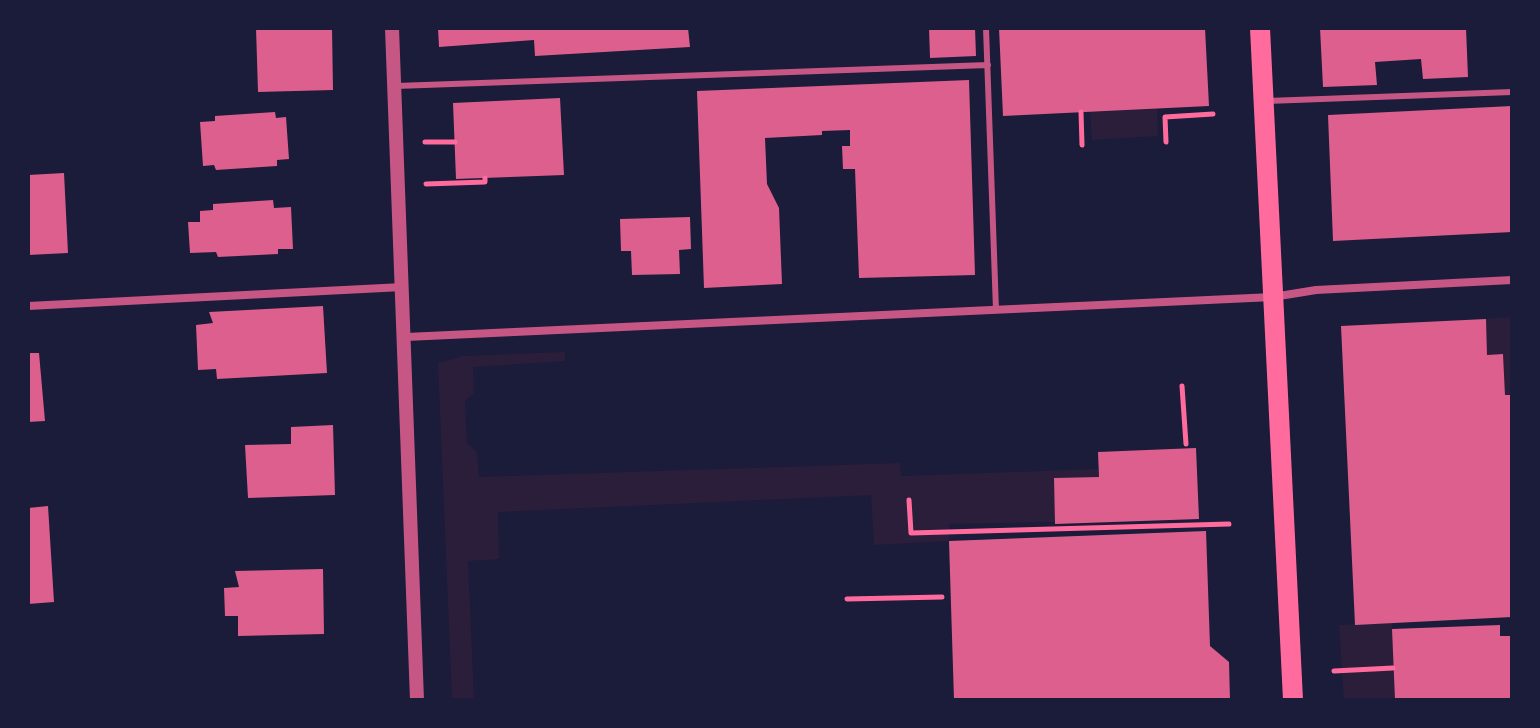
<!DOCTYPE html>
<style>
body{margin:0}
#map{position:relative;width:1540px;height:728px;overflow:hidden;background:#1b1b3a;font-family:"PT Sans Narrow",sans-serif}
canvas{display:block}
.frame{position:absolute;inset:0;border:30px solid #1b1b3a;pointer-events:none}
</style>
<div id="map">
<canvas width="1540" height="728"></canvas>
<div class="frame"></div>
</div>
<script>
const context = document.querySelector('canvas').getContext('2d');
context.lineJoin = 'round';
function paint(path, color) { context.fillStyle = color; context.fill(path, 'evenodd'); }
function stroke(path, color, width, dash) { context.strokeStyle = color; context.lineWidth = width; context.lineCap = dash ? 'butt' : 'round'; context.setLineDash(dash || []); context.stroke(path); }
const green = new Path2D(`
 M 1157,109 L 1158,136 L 1092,140 L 1090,112 Z
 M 1512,317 L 1512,395 L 1505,395 L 1503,354 L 1487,355 L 1486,319 Z
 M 565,352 L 565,361 L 473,367 L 474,393 L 465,401 L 467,443 L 477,452 L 479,477 L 900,463 L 901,476 L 1098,469 L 1099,477 L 1054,478 L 1056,522 L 949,524 L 949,541 L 874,545 L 871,495 L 498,512 L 499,559 L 468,561 L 474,700 L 452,700 L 438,363 L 463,356 Z
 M 1392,623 L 1395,700 L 1344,700 L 1339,625 Z`);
const building = new Path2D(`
 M 256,28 L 332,28 L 333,90 L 258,92 Z
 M 438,28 L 688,28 L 690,47 L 535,56 L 534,40 L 439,47 Z
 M 929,28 L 975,28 L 976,56 L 930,58 Z
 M 999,28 L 1205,28 L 1209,106 L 1003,116 Z
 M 1320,28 L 1466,28 L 1468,77 L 1423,79 L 1421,59 L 1375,62 L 1377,85 L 1323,87 Z
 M 969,80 L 975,275 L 859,278 L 855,169 L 843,169 L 842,146 L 850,146 L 850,130 L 822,131 L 822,135 L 765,138 L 767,184 L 779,208 L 782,284 L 704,288 L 697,91 Z
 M 560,98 L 564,175 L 456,179 L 453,103 Z
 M 1512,106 L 1512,232 L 1333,241 L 1328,115 Z
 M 275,112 L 276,118 L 286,117 L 289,159 L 277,160 L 277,166 L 216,170 L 214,165 L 203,166 L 200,122 L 215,121 L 215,116 Z
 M 64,173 L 68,253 L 28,255 L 28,175 Z
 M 273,200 L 274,208 L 291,207 L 293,249 L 278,249 L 278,254 L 218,257 L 216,252 L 190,253 L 188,222 L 200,222 L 200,211 L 213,210 L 213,204 Z
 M 690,217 L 691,249 L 679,250 L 680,274 L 632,275 L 631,251 L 621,251 L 620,219 Z
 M 323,306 L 327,373 L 217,379 L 216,369 L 198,370 L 196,325 L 213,323 L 209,312 Z
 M 1486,319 L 1487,355 L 1503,354 L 1505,395 L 1512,395 L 1512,617 L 1355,625 L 1341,326 Z
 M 28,353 L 39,353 L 45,421 L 28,422 Z
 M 333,425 L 335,495 L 248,498 L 245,445 L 291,444 L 291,427 Z
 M 1196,448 L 1199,519 L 1055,524 L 1054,478 L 1099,477 L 1098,452 Z
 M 48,506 L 54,602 L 28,604 L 28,508 Z
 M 1206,531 L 1210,646 L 1229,662 L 1230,700 L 954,700 L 949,541 Z
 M 323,569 L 324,634 L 238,636 L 238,616 L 225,616 L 224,588 L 239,587 L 235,571 Z
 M 1500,625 L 1500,636 L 1512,636 L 1512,700 L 1395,700 L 1392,629 Z`);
const path = new Path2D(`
 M 1081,112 L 1082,145
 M 425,142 L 455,142
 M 1166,142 L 1165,117 L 1213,114
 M 426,184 L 485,182 L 485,178
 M 1182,386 L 1186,444
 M 909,500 L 911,533 L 1229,524
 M 847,599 L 942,597
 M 1334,671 L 1393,668`);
const service = new Path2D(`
 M 986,28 L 996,310
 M 396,86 L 988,65
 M 1267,101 L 1512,92`);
const minor = new Path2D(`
 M 28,306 L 403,287
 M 406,337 L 1273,297 L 1316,290 L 1512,280`);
const tertiary = new Path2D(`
 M 392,28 L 417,700`);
const primary = new Path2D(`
 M 1260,28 L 1293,700`);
paint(green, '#2a1e3b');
paint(building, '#dd5f8e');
stroke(path, '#ff6b9d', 5);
stroke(service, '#c65784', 6);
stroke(minor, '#c65784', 8);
stroke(tertiary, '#c65784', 14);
stroke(primary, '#ff6b9d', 20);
</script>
